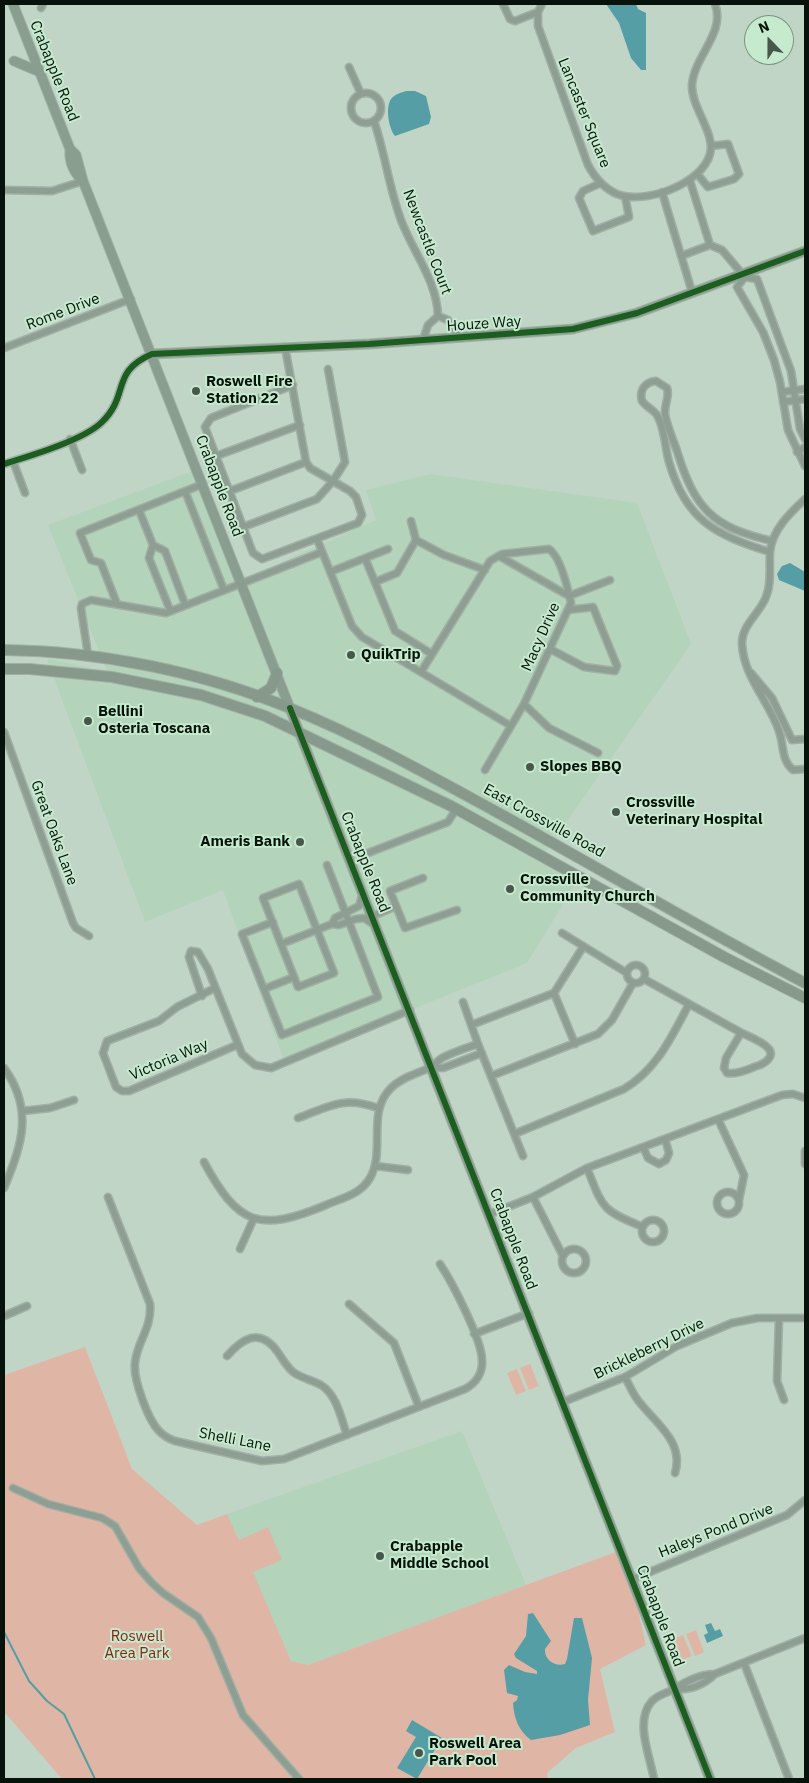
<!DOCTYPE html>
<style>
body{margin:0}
#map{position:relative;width:809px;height:1783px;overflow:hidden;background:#c1d5c6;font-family:"IBM Plex Sans",sans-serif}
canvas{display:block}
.frame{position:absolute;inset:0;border:5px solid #07130a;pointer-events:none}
.north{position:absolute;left:744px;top:15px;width:50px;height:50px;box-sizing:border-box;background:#c5eace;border:1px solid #799480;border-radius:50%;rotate:338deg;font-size:14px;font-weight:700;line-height:20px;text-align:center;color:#07130a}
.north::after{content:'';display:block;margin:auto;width:18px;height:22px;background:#48574c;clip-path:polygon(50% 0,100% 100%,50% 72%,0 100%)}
</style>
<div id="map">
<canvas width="809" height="1783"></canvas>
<div class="frame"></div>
<div class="north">N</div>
</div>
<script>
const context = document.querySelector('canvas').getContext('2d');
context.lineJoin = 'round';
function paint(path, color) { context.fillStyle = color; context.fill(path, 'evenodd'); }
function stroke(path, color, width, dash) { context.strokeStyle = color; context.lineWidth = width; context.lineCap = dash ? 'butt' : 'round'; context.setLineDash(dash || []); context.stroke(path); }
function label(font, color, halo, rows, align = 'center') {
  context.font = font + ' "IBM Plex Sans",sans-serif'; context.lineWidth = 4; context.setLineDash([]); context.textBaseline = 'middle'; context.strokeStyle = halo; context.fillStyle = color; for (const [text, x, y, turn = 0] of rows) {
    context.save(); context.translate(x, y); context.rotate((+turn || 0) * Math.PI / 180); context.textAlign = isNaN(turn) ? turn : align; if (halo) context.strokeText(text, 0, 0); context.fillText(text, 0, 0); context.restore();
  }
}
const built = new Path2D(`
 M 195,470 L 239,581 L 376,520 L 366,490 L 430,474 L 637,503 L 691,644 L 544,854 L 581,875 L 527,963 L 284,1061 L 223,890 L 145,922 L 47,659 L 107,671 L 48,525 Z
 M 462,1431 L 526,1585 L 308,1665 L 291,1661 L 227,1514 Z`);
const green = new Path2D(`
 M 85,1347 L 132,1469 L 197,1525 L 227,1514 L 239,1540 L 268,1527 L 282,1560 L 253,1572 L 291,1661 L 308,1665 L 624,1549 L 646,1645 L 600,1669 L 615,1732 L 576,1748 L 547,1773 L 548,1779 L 62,1779 L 6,1714 L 4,1714 L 4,1375 Z
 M 530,1364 L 539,1386 L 529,1390 L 520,1368 Z
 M 517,1369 L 526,1391 L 516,1395 L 507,1373 Z
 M 696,1630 L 704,1652 L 695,1656 L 686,1634 Z
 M 683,1635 L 692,1656 L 682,1660 L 673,1639 Z`);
const water = new Path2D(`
 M 606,4 L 636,4 L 638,9 L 646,13 L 646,70 L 641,70 L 631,58 L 619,23 Z
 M 406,91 L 415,91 L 426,96 L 431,117 L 429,124 L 395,136 C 389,129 385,108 391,99 C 395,94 400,93 406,91 Z
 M 790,563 L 805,572 L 805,591 L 779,580 L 777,574 L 782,566 Z
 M 533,1613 L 551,1641 L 545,1649 C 544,1660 555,1667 565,1664 L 567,1659 L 574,1618 L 582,1618 L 592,1658 L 588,1700 L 590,1725 L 560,1735 L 531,1740 C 519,1731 514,1719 513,1703 L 517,1700 L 518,1696 L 507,1693 L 504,1670 L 509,1665 L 525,1672 L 537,1674 L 537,1671 L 516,1658 L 514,1654 L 526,1636 L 528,1614 Z
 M 711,1623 L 715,1631 L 720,1629 L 723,1636 L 707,1643 L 704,1635 L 708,1633 L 705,1625 Z
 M 412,1720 L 442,1738 L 417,1779 L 397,1768 L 416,1737 L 406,1731 Z`);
const stream = new Path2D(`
 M 4,1632 L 29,1681 L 47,1701 L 64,1714 L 95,1779`);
const street = new Path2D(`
 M 503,4 L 510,19 L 515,21 L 538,12
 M 542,4 L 538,12 L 538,26 L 588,165 C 595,178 603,188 617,194 C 645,205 702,184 710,154 C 716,134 691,107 692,85 C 694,56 726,33 715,4
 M 41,8 L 43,4
 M 349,67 L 361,94
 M351 108a15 15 0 1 1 30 0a15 15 0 1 1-30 0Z
 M 374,121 C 385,153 389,188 401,220 C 413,252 437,281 438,316
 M 698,175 L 708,187 L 734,179 L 739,174 L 728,144 L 711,146
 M 690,181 L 710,245 L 722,250 L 744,276
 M 601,183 L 583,191 L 579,198 L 593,231 L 629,217 L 625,196
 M 4,190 L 52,191 L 83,181
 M 662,192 L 692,292
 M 681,256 L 710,245
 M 745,277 L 737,287 L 763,332 L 774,360 L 780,382 L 788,430 L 805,466
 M 745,277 L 757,279 L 791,371 L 800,429 L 805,439
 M 423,340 L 428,325 L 438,316 L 448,320 L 460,338
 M 285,347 L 306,462 L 310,468 L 350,491 L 356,497 L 362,515 L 358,523 L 262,559 L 253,553 L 205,427 L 211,418 L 293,385
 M 4,348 L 131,299
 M 782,392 L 805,389
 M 783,402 L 805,399
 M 70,439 L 82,470
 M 797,452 L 805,447
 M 216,456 L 300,425
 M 13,461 L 25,493
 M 4,464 C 30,456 84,440 102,422 C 130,395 110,372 152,354
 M 185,491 L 224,590
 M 230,491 L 306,462
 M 805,499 C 790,513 772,530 770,552 C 769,567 772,583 766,597 C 760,613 741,626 742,644 C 744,678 769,701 779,731 C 784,745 781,760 793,770 L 805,769
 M 139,510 L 153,545 L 149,558 L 170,610
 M 411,521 L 416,540 L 444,555 L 485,570
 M 243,527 L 317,499 L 333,481 L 345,462 L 328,369
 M 317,539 L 352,626 L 362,637 L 511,726
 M 153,545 L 165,551 L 185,604
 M 770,552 C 716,535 686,521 669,462 C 665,448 665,430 658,417 C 655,410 646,407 642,401 C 639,390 645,382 656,381 L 667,388 C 670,397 664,405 665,414 C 667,426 673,439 677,451 C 695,509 712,527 772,541
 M 499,556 L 569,596 L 610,580
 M 365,558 L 395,631 L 432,654
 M 330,572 L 388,549
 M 375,582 L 397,573 L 416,540
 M 117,604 L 101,563 L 91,560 L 80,533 L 203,484
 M 550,649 L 584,667 L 615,671 L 617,666 L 593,607 L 568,610
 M 88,655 L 81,608 L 82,604 L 91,600 L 166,613 L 322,552
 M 421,672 L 490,561 L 502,554 L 549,549 C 561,557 568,589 571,603 L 524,704 L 485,770
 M 751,673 L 772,698 L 792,740 L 805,739
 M 524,704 L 549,728 L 598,753
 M 4,732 L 73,923 L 76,928 L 89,936
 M 368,853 L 448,822 L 456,809
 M 423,878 L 390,891 L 405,928 L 457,910
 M 373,916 L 396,906
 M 273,922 L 242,934 L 282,1035 L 378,997 L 327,865
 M 332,924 L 335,918 L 359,906 L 363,893
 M 562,933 L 627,973
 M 281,944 L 298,987 L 334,973 L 299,884 L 263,898 L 281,944 L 332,924 L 339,925 L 356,919 L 364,918 L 376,926
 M627 974a9 9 0 1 1 18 0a9 9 0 1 1-18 0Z
 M 644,979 C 675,996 707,1014 738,1031 C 747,1036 762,1041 768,1048 C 775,1055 767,1062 760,1065 C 750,1068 738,1075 727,1073 L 724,1068 L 726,1058 L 741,1033
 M 215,988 L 177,1007 L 159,1021 L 107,1041 L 103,1053 L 116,1087 L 122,1091 L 129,1091 L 237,1045
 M 264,989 L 294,977
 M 554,993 L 575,1044
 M 202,996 L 189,957 L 191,951 L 198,952 L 208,969 L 242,1054 L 255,1065 L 271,1068 L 410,1010
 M 463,1002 L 478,1044 L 523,1156
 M 471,1025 L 554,993 L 583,947
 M 432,1067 L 443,1068 L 482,1053
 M 4,1068 C 34,1109 22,1146 4,1188
 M 491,1076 L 598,1034 L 612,1020 L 633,983
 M 22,1111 L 50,1108 L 74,1100
 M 298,1118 C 331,1106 342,1096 378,1108
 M 718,1119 L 744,1175 L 739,1200
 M 514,1134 L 624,1089 C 657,1069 671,1038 689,1004
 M 643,1147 L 648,1158 L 659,1164 L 666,1160 L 669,1153 L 665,1139
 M 805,1151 L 805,1164
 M 204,1162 C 238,1225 259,1233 326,1205 C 342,1198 361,1194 370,1178 C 386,1150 366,1113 391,1088 C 402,1077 417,1074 431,1067 C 435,1065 438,1060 442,1058 C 453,1052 466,1048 478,1044
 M 376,1166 L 408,1170
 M 587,1168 C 603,1208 601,1210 643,1227
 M717 1203a11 11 0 1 1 22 0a11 11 0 1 1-22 0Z
 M 108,1197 L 150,1304 C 152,1329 137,1341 135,1363 C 133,1379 148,1420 159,1431 C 164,1436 169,1439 175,1441 L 262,1461 L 284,1459 L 465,1389 C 476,1383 483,1373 482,1360 C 482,1340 452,1282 440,1264
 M 533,1197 L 563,1256
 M 490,1214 L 533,1197 L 587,1168 L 782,1095 L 793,1094 L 805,1098
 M642 1231a11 11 0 1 1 22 0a11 11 0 1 1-22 0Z
 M 240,1249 L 254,1218
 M562 1261a12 12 0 1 1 24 0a12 12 0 1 1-24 0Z
 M 349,1304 L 394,1343 L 419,1407
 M 4,1316 L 27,1306
 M 779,1318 L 777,1381 L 784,1400
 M 474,1334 L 529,1313
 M 227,1356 C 242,1339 259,1327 277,1351 C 282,1358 286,1366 293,1372 C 301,1378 312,1380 321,1385 C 337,1395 341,1418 347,1435
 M 625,1377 C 630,1386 634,1397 641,1404 C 658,1425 684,1443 675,1473
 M 563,1402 L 625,1377 L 677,1346 L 732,1323 L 758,1318 L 805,1318
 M 13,1488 L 48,1504 L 102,1518 L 115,1526 L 139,1568 L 152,1583 L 163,1593 L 198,1617 L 211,1638 L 243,1715 L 299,1779
 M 633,1579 L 787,1515 L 805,1500
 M 744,1663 L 789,1779
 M 675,1689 C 690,1690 704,1685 715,1674
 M 654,1779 C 650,1756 634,1721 652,1701 C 659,1694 668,1693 676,1688 C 688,1680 700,1674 715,1674 L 805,1638`);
const secondary = new Path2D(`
 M 13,4 L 70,149 C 69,162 73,172 83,181
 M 14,61 L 40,72
 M 70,149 L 76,155 L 83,181 L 710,1779
 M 152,354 L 369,344 L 573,329 L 637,313 L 805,251`);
const primary = new Path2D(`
 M 4,650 C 100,651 203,672 292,709 C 361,737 427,774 493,810 C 597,867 700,928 805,983
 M 4,669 L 30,669 L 112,677 L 201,695 L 265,716 L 451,806 L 724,957 L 805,998
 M 257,697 L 271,688 L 277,673`);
const cycleway = new Path2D(`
 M 4,464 C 30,456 84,440 102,422 C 130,395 110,372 152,354 L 369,344 L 573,329 L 637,313 L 805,251
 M 290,708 L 710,1779`);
const markers = [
 [196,391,5,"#48574c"],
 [351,655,5,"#48574c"],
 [88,721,5,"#48574c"],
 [530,767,5,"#48574c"],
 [616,812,5,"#48574c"],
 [300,842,5,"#48574c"],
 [510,889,5,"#48574c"],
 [380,1556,5,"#48574c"],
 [419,1753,5,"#48574c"]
];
const streetNames = [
 ["Crabapple Road",54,71,68],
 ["Lancaster Square",584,113,68],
 ["Newcastle Court",427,242,69],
 ["Rome Drive",63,312,-21],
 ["Houze Way",484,324,-4],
 ["Crabapple Road",219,486,69],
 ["Macy Drive",541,637,-66],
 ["East Crossville Road",544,821,29],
 ["Great Oaks Lane",54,833,70],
 ["Crabapple Road",365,862,68],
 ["Victoria Way",169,1060,-23],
 ["Crabapple Road",513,1239,69],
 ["Brickleberry Drive",649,1349,-26],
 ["Shelli Lane",235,1440,11],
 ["Haleys Pond Drive",716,1531,-22],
 ["Crabapple Road",660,1616,69]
];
const poiNames = [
 ["Roswell Fire",206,382],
 ["Station 22",206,399],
 ["QuikTrip",361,655],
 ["Bellini",98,712],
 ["Osteria Toscana",98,729],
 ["Slopes BBQ",540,767],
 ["Crossville",626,803],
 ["Veterinary Hospital",626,820],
 ["Ameris Bank",290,842,"right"],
 ["Crossville",520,880],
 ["Community Church",520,897],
 ["Crabapple",390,1547],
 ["Middle School",390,1564],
 ["Roswell Area",429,1744],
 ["Park Pool",429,1761]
];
const parkNames = [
 ["Roswell",137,1637],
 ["Area Park",137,1654]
];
paint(built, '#b3d3ba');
paint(green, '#dfb6a6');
paint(water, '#559ea5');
stroke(stream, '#559ea5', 2);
stroke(street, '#a1b0a5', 9);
stroke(secondary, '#a1b0a5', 11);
stroke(primary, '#a1b0a5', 12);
stroke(street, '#8e9e93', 6);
stroke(secondary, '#8a9e90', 9);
stroke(primary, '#86998b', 10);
stroke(cycleway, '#1b5e20', 6);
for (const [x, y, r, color] of markers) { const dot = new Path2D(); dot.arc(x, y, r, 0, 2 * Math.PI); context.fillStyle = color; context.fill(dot); stroke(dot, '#c5eace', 2); }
label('15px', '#07130a', '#c5eace', streetNames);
label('bold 15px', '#07130a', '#c5eace', poiNames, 'left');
label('15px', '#8a2211', '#c5eace', parkNames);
</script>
